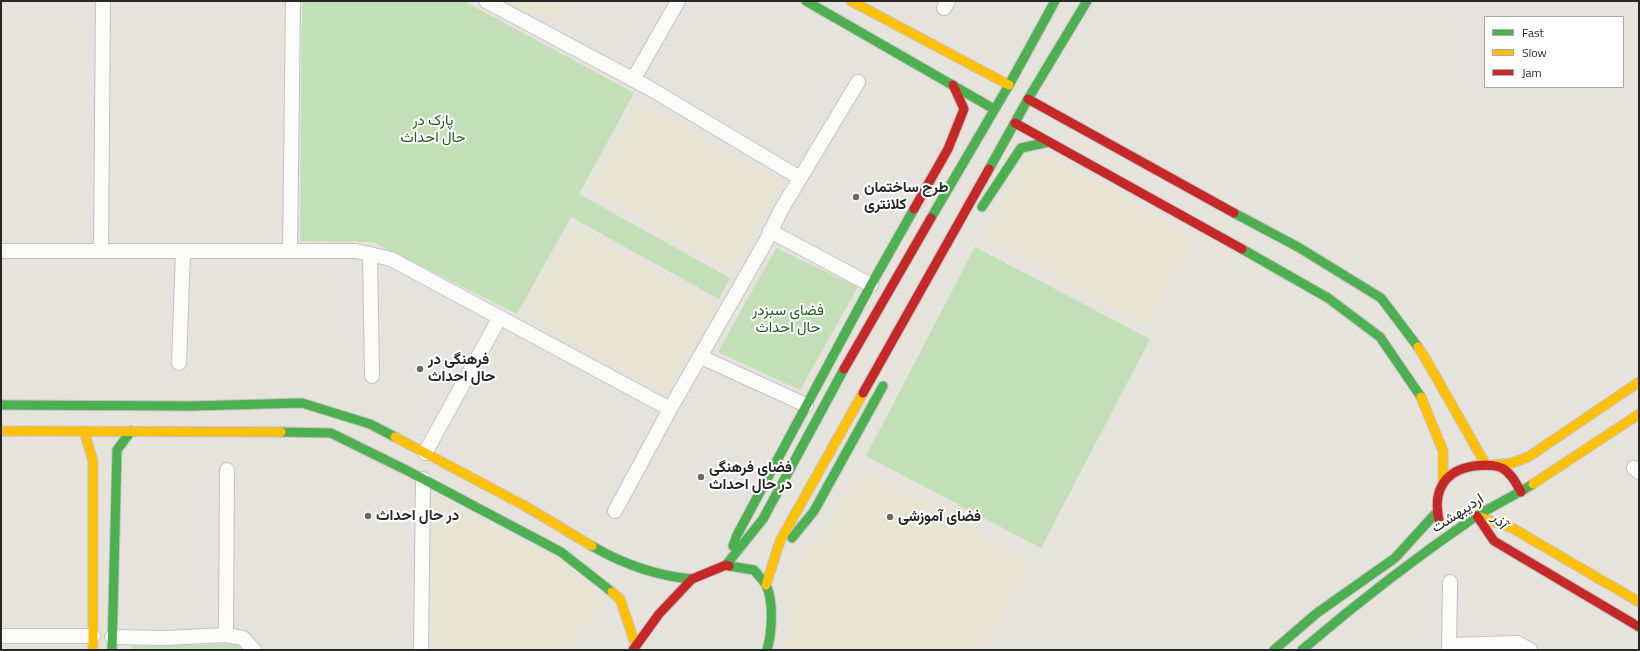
<!DOCTYPE html>
<meta charset="utf-8">
<style>
body{margin:0}
#map{position:relative;width:1640px;height:651px;overflow:hidden;background:#e6e3dc;font-family:"Titillium Web",sans-serif}
canvas{display:block}
.frame{position:absolute;inset:0;border:2px solid #272727;pointer-events:none}
.legend{position:absolute;left:1484px;top:16px;width:140px;height:72px;box-sizing:border-box;background:#fff;border:1px solid #a9a9a9;margin:0;padding:5px 7px;list-style:none;font-size:12px;color:#272727}
.legend li{display:flex;align-items:center;gap:8px;height:20px}
.legend b{width:20px;border:1px solid #a9a9a9}
</style>
<div id="map">
<canvas width="1640" height="651"></canvas>
<div class="frame"></div>
<ul class="legend">
<li><b style="height:5px;background:#4caf50"></b>Fast</li>
<li><b style="height:5px;background:#ffc107"></b>Slow</li>
<li><b style="height:5px;background:#c62828"></b>Jam</li>
</ul>
</div>
<script>
const context = document.querySelector('canvas').getContext('2d');
context.lineJoin = 'round';
function paint(path, color) { context.fillStyle = color; context.fill(path, 'evenodd'); }
function stroke(path, color, width, dash) { context.strokeStyle = color; context.lineWidth = width; context.lineCap = dash ? 'butt' : 'round'; context.setLineDash(dash || []); context.stroke(path); }
function label(font, color, halo, rows, align = 'center') {
  context.font = font + ' "Titillium Web",Vazirmatn,sans-serif'; context.lineWidth = 4; context.setLineDash([]); context.textBaseline = 'middle'; context.strokeStyle = halo; context.fillStyle = color; for (const [text, x, y, turn = 0] of rows) {
    context.save(); context.translate(x, y); context.rotate((+turn || 0) * Math.PI / 180); context.textAlign = isNaN(turn) ? turn : align; if (halo) context.strokeText(text, 0, 0); context.fillText(text, 0, 0); context.restore();
  }
}
const education = new Path2D(`
 M 510,1 L 564,1 L 551,25 Z
 M 640,103 L 782,185 L 733,271 L 591,189 Z
 M 1053,157 L 1195,239 L 1146,325 L 982,236 L 1028,158 Z
 M 573,225 L 715,307 L 666,394 L 524,312 Z
 M 864,470 L 1032,563 L 980,650 L 784,650 L 787,636 L 786,586 Z
 M 433,496 L 561,562 L 606,600 L 578,636 L 571,650 L 432,650 Z`);
const green = new Path2D(`
 M 302,1 L 464,1 L 634,93 L 579,194 L 730,278 L 719,299 L 571,217 L 517,314 L 373,242 L 300,241 Z
 M 975,247 L 1150,339 L 1041,548 L 866,456 Z
 M 776,248 L 858,287 L 800,390 L 718,352 Z
 M 237,644 L 242,650 L 132,650 L 132,646 Z`);
const street = new Path2D(`
 M 486,1 L 651,89 L 800,178
 M 944,8 L 948,1
 M 633,80 L 678,1
 M 770,231 L 871,285
 M 1,251 L 356,251 L 391,259 L 670,409
 M 101,251 L 103,1
 M 290,251 L 293,1
 M 370,254 L 372,376
 M 701,357 L 806,405
 M 179,363 L 183,251
 M 425,453 L 500,317
 M 1634,468 L 1639,472
 M 615,511 L 670,409 L 765,243 L 781,210 L 858,82
 M 226,635 L 227,470
 M 1,636 L 93,636
 M 112,637 L 166,638 L 226,635 L 243,638 L 254,650
 M 1449,645 L 1517,643 L 1530,650
 M 421,650 L 423,479
 M 1449,650 L 1450,582`);
const fast = new Path2D(`
 M 806,1 L 994,109
 M 989,169 L 1028,99 L 1087,1
 M 982,207 L 1021,148 L 1049,142
 M 1234,213 L 1298,247 L 1381,298 L 1418,347
 M 931,218 L 1009,85 L 1055,1
 M 1242,249 L 1328,298 L 1380,337 L 1421,397
 M 1,405 L 192,406 L 302,403 L 370,424 L 395,437
 M 281,432 L 331,433 L 408,471 L 561,552 L 612,592
 M 792,538 L 814,511 L 883,386
 M 592,546 C 623,564 657,576 692,579
 M 733,546 L 737,535 L 871,285 L 914,209
 M 726,565 L 763,519 L 844,369
 M 729,566 L 754,570 C 758,575 763,580 766,585 C 774,601 772,633 767,650
 M 112,650 L 117,450 L 131,431
 M 1274,650 L 1317,613 L 1395,558 L 1435,514
 M 1302,650 C 1357,603 1415,558 1475,517 C 1494,505 1514,496 1533,484`);
const slow = new Path2D(`
 M 851,1 L 1009,85
 M 1418,347 L 1424,356 L 1486,465
 M 1421,397 L 1443,451 L 1443,482
 M 1,431 L 281,432
 M 84,431 L 93,461 L 93,650
 M 395,437 L 525,506 L 592,546
 M 1491,465 L 1512,463 L 1528,457 L 1639,382
 M 1533,484 L 1639,414
 M 1477,516 L 1512,528 L 1639,602
 M 766,585 L 780,541 L 863,393
 M 612,592 L 620,599 L 636,646`);
const jam = new Path2D(`
 M 1028,99 L 1234,213
 M 1015,123 L 1242,249
 M 914,209 L 948,149 L 964,109 L 953,85
 M 844,369 L 931,218
 M 863,393 L 989,169
 M 1477,516 L 1494,541 L 1639,627
 M 1440,525 C 1432,495 1441,471 1474,466 C 1483,465 1493,464 1502,468 C 1511,473 1516,483 1521,492
 M 633,650 L 659,614 L 692,579 L 726,565 L 729,566`);
const markers = [
 [856,197,4,"#6a6966"],
 [420,369,4,"#6a6966"],
 [701,477,4,"#6a6966"],
 [368,516,4,"#6a6966"],
 [890,517,4,"#6a6966"]
];
const parkNames = [
 ["پارک در",433,121],
 ["حال احداث",433,138],
 ["فضای سبزدر",788,311],
 ["حال احداث",788,328]
];
const poiNames = [
 ["طرح ساختمان",864,188],
 ["کلانتری",864,205],
 ["فرهنگی در",428,360],
 ["حال احداث",428,377],
 ["فضای فرهنگی",709,468],
 ["در حال احداث",709,485],
 ["در حال احداث",376,516],
 ["فضای آموزشی",898,517]
];
const streetNames = [
 ["اردیبهشت",1458,514,-33],
 ["آذر",1499,522,51]
];
paint(education, '#e8e4d2');
paint(green, '#c2dfb7');
stroke(street, '#c3c2c2', 16);
stroke(fast, '#c3c2c2', 11);
stroke(slow, '#c3c2c2', 11);
stroke(jam, '#c3c2c2', 11);
stroke(street, '#fbfbfa', 14);
stroke(fast, '#4caf50', 9);
stroke(slow, '#ffc107', 9);
stroke(jam, '#c62828', 9);
for (const [x, y, r, color] of markers) { const dot = new Path2D(); dot.arc(x, y, r, 0, 2 * Math.PI); context.fillStyle = color; context.fill(dot); stroke(dot, '#fff', 1.5); }
label('15px', '#205d1e', '#fff', parkNames);
label('bold 15px', '#272727', '#fff', poiNames, 'left');
label('15px', '#272727', '#fff', streetNames);
</script>
